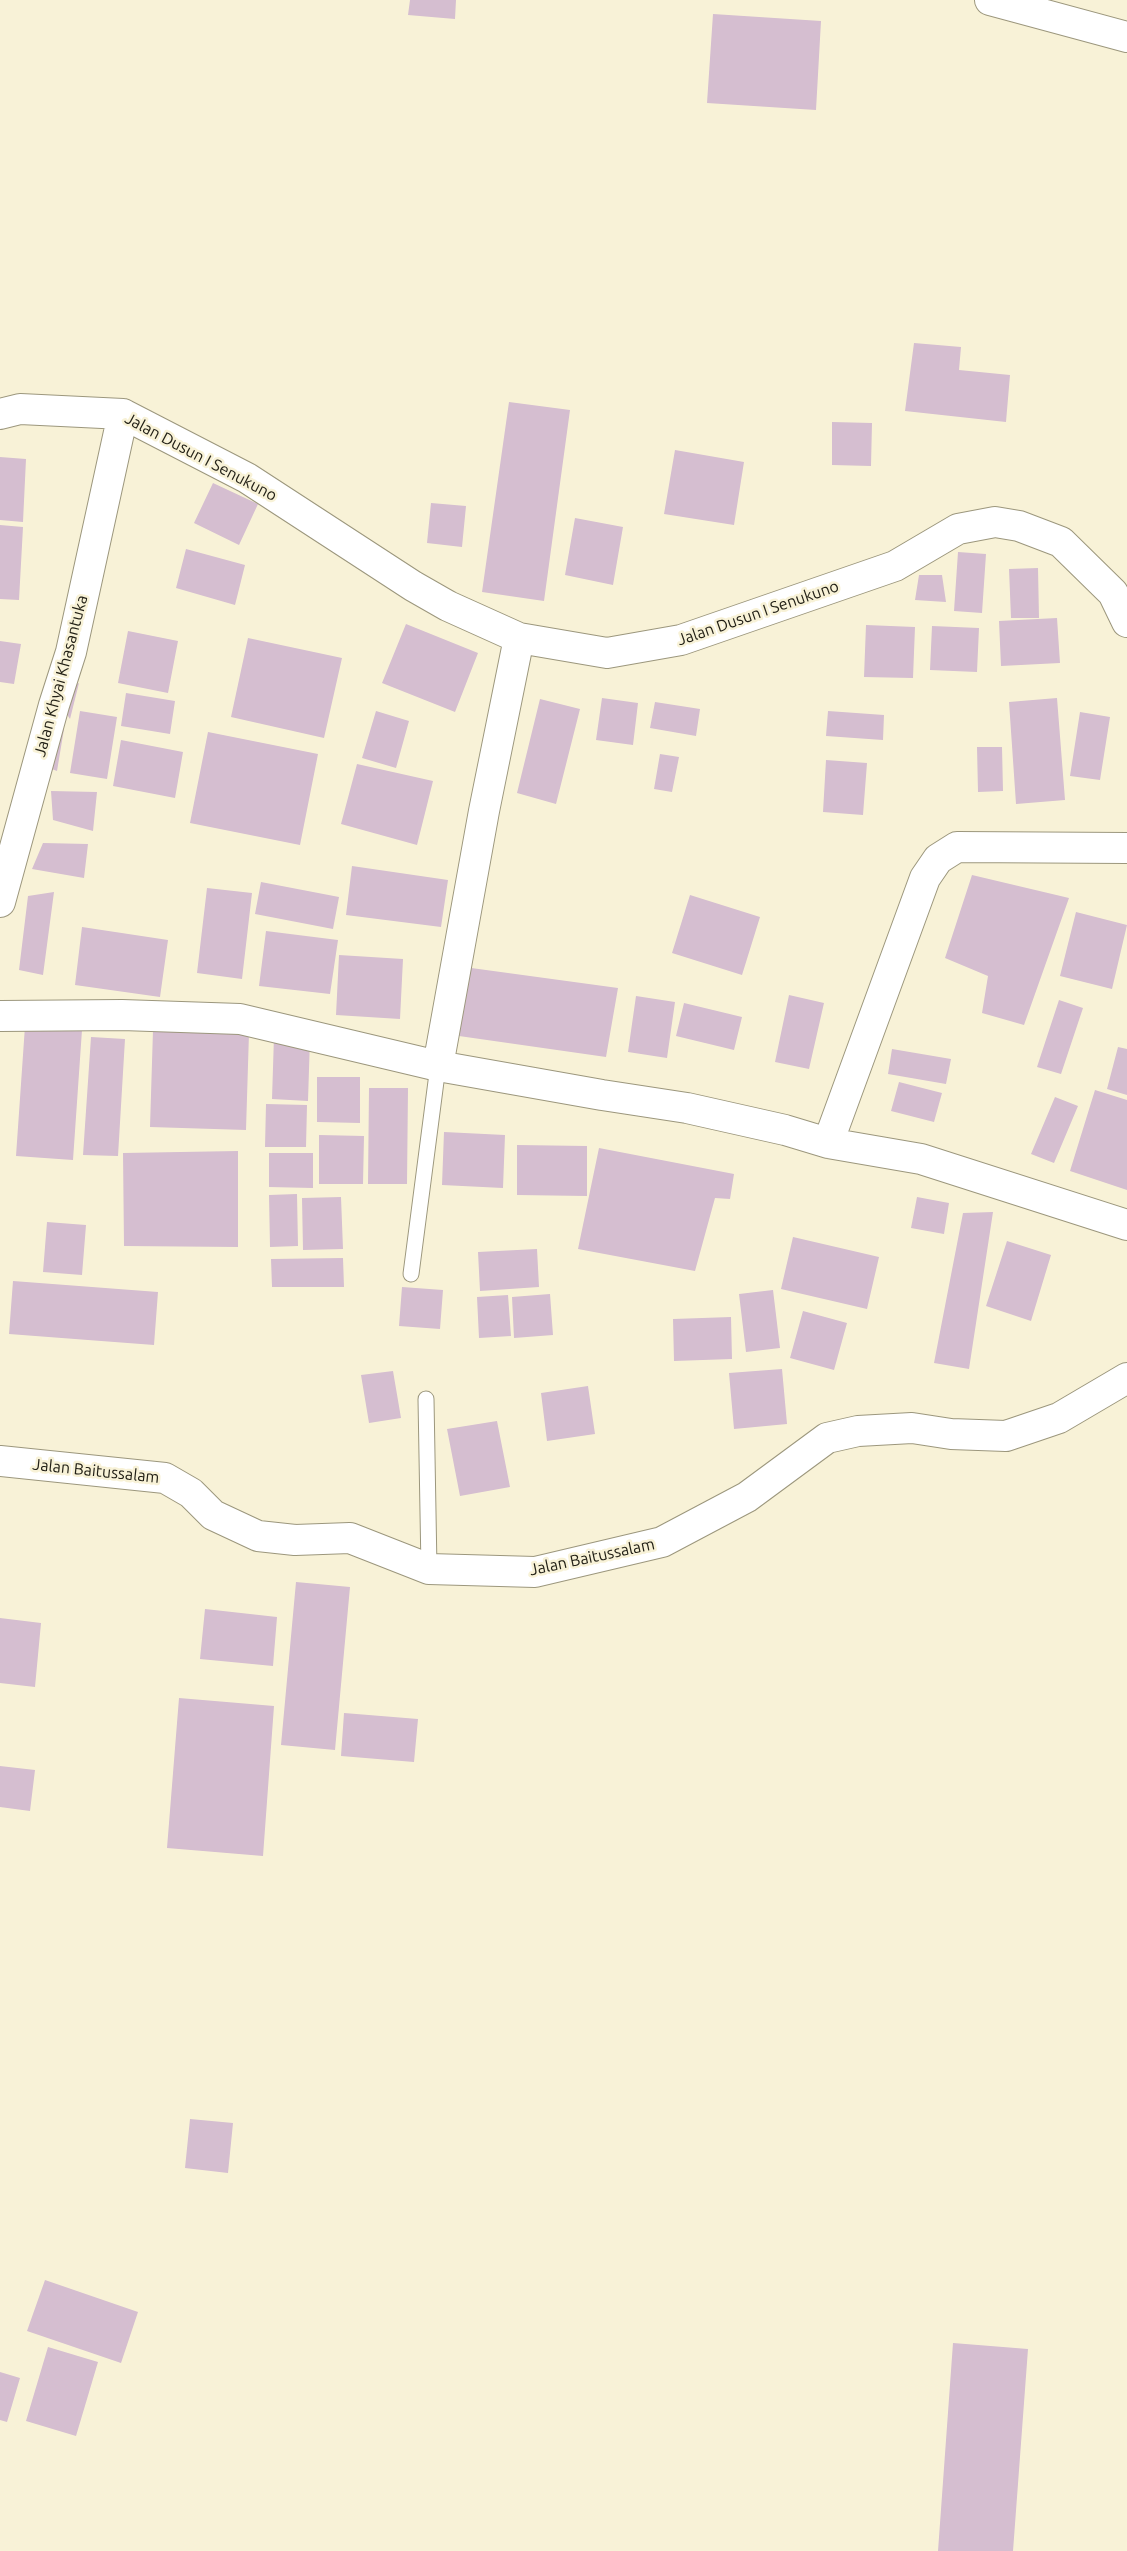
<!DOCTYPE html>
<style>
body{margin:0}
canvas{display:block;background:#f8f2d7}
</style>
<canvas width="1127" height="2551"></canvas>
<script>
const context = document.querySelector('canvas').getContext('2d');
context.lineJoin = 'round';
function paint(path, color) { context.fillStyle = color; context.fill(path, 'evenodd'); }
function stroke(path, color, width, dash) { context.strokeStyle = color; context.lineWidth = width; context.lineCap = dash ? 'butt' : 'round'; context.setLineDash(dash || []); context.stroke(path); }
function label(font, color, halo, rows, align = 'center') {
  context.font = font + ' Ubuntu,sans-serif'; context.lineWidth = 5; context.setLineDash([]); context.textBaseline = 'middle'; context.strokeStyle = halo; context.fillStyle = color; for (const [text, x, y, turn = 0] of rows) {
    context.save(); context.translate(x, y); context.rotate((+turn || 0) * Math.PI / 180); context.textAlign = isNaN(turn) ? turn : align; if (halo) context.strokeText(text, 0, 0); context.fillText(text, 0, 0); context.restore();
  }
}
const building = new Path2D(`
 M 410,0 L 456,0 L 455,19 L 408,15 Z
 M 713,14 L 821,21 L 816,110 L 707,103 Z
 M 914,343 L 961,347 L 959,370 L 1010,375 L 1006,422 L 905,411 Z
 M 509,402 L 570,410 L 544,601 L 482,592 Z
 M 832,422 L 872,423 L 871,466 L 832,465 Z
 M 675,450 L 744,462 L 734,525 L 664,514 Z
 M 0,457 L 26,459 L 23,522 L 0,520 Z
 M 213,483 L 258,504 L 239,545 L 194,523 Z
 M 431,503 L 466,506 L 462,547 L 427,543 Z
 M 575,518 L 623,527 L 613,585 L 565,575 Z
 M 0,525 L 23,527 L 19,600 L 0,599 Z
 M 186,549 L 245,565 L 235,605 L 176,588 Z
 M 958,552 L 986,554 L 982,613 L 954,611 Z
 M 1038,568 L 1039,618 L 1011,618 L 1009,569 Z
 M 919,575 L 942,575 L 946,602 L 915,600 Z
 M 1057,618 L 1060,663 L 1001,666 L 999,621 Z
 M 406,624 L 478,653 L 455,712 L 382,683 Z
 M 866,625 L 915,627 L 913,678 L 864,677 Z
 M 932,626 L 979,628 L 977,672 L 930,670 Z
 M 128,631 L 178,641 L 168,693 L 118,683 Z
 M 248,638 L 342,658 L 324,738 L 231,717 Z
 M 0,641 L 21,644 L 14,684 L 0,682 Z
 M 79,683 L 70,719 L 66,713 L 71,687 Z
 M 126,693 L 175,701 L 170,734 L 121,726 Z
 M 602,698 L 638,703 L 633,745 L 596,740 Z
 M 1057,698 L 1065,800 L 1016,804 L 1009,702 Z
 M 540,699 L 580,709 L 556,804 L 517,793 Z
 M 655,702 L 700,709 L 696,736 L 650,728 Z
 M 80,711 L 117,717 L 107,779 L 70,773 Z
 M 376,711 L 409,721 L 396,768 L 362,758 Z
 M 828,711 L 884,715 L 883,740 L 826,736 Z
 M 1080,712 L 1110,717 L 1100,780 L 1070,776 Z
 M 64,729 L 57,771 L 49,768 L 56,735 Z
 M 208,732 L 318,754 L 300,845 L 190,823 Z
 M 121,740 L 183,752 L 175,798 L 113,786 Z
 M 977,747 L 1002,747 L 1003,791 L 978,792 Z
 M 660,754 L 679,757 L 672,792 L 654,789 Z
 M 826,760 L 867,763 L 863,815 L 823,812 Z
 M 357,764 L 433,781 L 417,845 L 341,824 Z
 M 51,791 L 97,792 L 93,831 L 53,820 Z
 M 43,843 L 88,844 L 84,878 L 32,869 Z
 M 352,866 L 448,880 L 441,927 L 346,915 Z
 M 972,875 L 1069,898 L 1024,1025 L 982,1013 L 988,976 L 945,958 Z
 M 261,882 L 339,897 L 333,929 L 255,914 Z
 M 207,888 L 252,893 L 242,979 L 197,973 Z
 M 54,892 L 43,975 L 19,970 L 28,896 Z
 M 690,895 L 760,917 L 742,975 L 672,953 Z
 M 1076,912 L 1127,925 L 1112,989 L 1060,976 Z
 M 82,927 L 168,940 L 160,997 L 75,985 Z
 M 266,931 L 338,940 L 330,994 L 259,986 Z
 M 339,955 L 403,959 L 400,1019 L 336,1015 Z
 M 464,967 L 618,988 L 606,1057 L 459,1036 Z
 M 789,995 L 824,1003 L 809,1069 L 775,1062 Z
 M 636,996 L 675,1002 L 667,1058 L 628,1052 Z
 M 1059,1000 L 1083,1008 L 1061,1074 L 1037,1067 Z
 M 684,1003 L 742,1017 L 734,1050 L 676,1036 Z
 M 25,1026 L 82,1030 L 73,1160 L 16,1156 Z
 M 153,1030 L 249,1033 L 246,1130 L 150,1127 Z
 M 274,1036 L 310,1038 L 308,1101 L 272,1099 Z
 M 91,1037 L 125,1039 L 118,1156 L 83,1155 Z
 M 1118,1047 L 1127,1049 L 1127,1095 L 1107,1089 Z
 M 892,1049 L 951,1059 L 946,1084 L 888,1074 Z
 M 317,1077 L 360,1077 L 360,1123 L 317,1122 Z
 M 899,1082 L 942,1093 L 934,1122 L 891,1111 Z
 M 369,1088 L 408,1088 L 407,1184 L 368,1184 Z
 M 1095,1090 L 1127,1100 L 1127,1190 L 1070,1171 Z
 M 1055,1097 L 1078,1106 L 1054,1163 L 1031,1154 Z
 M 266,1104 L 307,1105 L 306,1147 L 265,1147 Z
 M 444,1132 L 505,1135 L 503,1188 L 442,1185 Z
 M 319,1135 L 364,1136 L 363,1184 L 319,1184 Z
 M 517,1145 L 587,1146 L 587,1196 L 517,1195 Z
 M 599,1148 L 734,1174 L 730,1199 L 715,1198 L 695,1271 L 578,1249 Z
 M 238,1151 L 238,1247 L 124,1246 L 123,1153 Z
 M 269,1153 L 313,1153 L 313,1188 L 269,1187 Z
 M 297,1194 L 298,1246 L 270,1247 L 269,1195 Z
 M 341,1197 L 343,1249 L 303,1250 L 302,1198 Z
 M 917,1197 L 949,1203 L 944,1234 L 911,1228 Z
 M 993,1212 L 969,1369 L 934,1363 L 963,1213 Z
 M 47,1222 L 86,1225 L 82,1275 L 43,1272 Z
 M 793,1237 L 879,1257 L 867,1309 L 781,1289 Z
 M 1007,1241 L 1051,1255 L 1031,1321 L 986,1306 Z
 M 537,1249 L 539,1287 L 480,1291 L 478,1252 Z
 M 343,1258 L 344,1287 L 272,1287 L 271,1259 Z
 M 13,1281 L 158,1292 L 154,1345 L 9,1334 Z
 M 402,1287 L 443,1290 L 440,1329 L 399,1326 Z
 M 773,1290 L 780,1348 L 746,1352 L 739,1294 Z
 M 550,1294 L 553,1335 L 514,1338 L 512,1297 Z
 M 508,1295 L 511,1336 L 479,1338 L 477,1297 Z
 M 803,1311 L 847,1323 L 834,1370 L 790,1358 Z
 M 731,1317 L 732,1359 L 674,1361 L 673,1319 Z
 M 782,1369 L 787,1424 L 734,1429 L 729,1373 Z
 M 393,1371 L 401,1418 L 369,1423 L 361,1375 Z
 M 588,1386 L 595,1434 L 547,1441 L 541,1393 Z
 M 497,1421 L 510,1487 L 460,1496 L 447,1429 Z
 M 296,1582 L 350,1587 L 335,1750 L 281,1745 Z
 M 205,1609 L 277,1617 L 273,1666 L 200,1659 Z
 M 0,1618 L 41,1623 L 35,1687 L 0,1683 Z
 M 179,1698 L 274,1706 L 263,1856 L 167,1848 Z
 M 344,1713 L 418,1719 L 414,1762 L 341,1756 Z
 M 0,1766 L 35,1770 L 30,1811 L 0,1807 Z
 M 190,2119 L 233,2123 L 228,2173 L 185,2168 Z
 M 45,2280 L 138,2312 L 121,2363 L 27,2331 Z
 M 953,2343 L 1028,2349 L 1013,2551 L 938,2551 Z
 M 48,2347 L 98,2362 L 76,2436 L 26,2421 Z
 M 0,2372 L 20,2378 L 7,2422 L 0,2420 Z`);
const lane = new Path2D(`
 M 411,1274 L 438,1066
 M 426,1399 L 429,1569`);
const street = new Path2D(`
 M 990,0 L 1127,37
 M 0,414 L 20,409 L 123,414 L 247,478 L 413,586 L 448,606 L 519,638 L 607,653 L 681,640 L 895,566 L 958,529 L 995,522 L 1019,526 L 1061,542 L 1113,593 L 1127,622
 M 0,902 L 54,705 L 71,652 L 123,414
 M 0,1016 L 122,1015 L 240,1019 L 438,1066 L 602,1095 L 687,1108 L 785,1130 L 828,1143 L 921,1159 L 1127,1225
 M 438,1066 L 484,811 L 519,638
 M 828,1143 L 925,878 L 938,859 L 957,847 L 1127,848
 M 0,1461 L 165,1478 L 191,1493 L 213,1515 L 258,1536 L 295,1540 L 350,1538 L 429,1569 L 535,1572 L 662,1542 L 747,1497 L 827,1438 L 858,1431 L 912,1428 L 951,1434 L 1006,1436 L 1059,1418 L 1127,1378`);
const streetNames = [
 ["Jalan Dusun I Senukuno",201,457,28],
 ["Jalan Dusun I Senukuno",758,613,-19],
 ["Jalan Khyai Khasantuka",61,676,-75],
 ["Jalan Baitussalam",96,1471,6],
 ["Jalan Baitussalam",592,1557,-12]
];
paint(building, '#d5bed0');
stroke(lane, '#9c977d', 17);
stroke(street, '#9c977d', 32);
stroke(lane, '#fff', 15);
stroke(street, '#fff', 30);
label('16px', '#222016', '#f8f2d7', streetNames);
</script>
